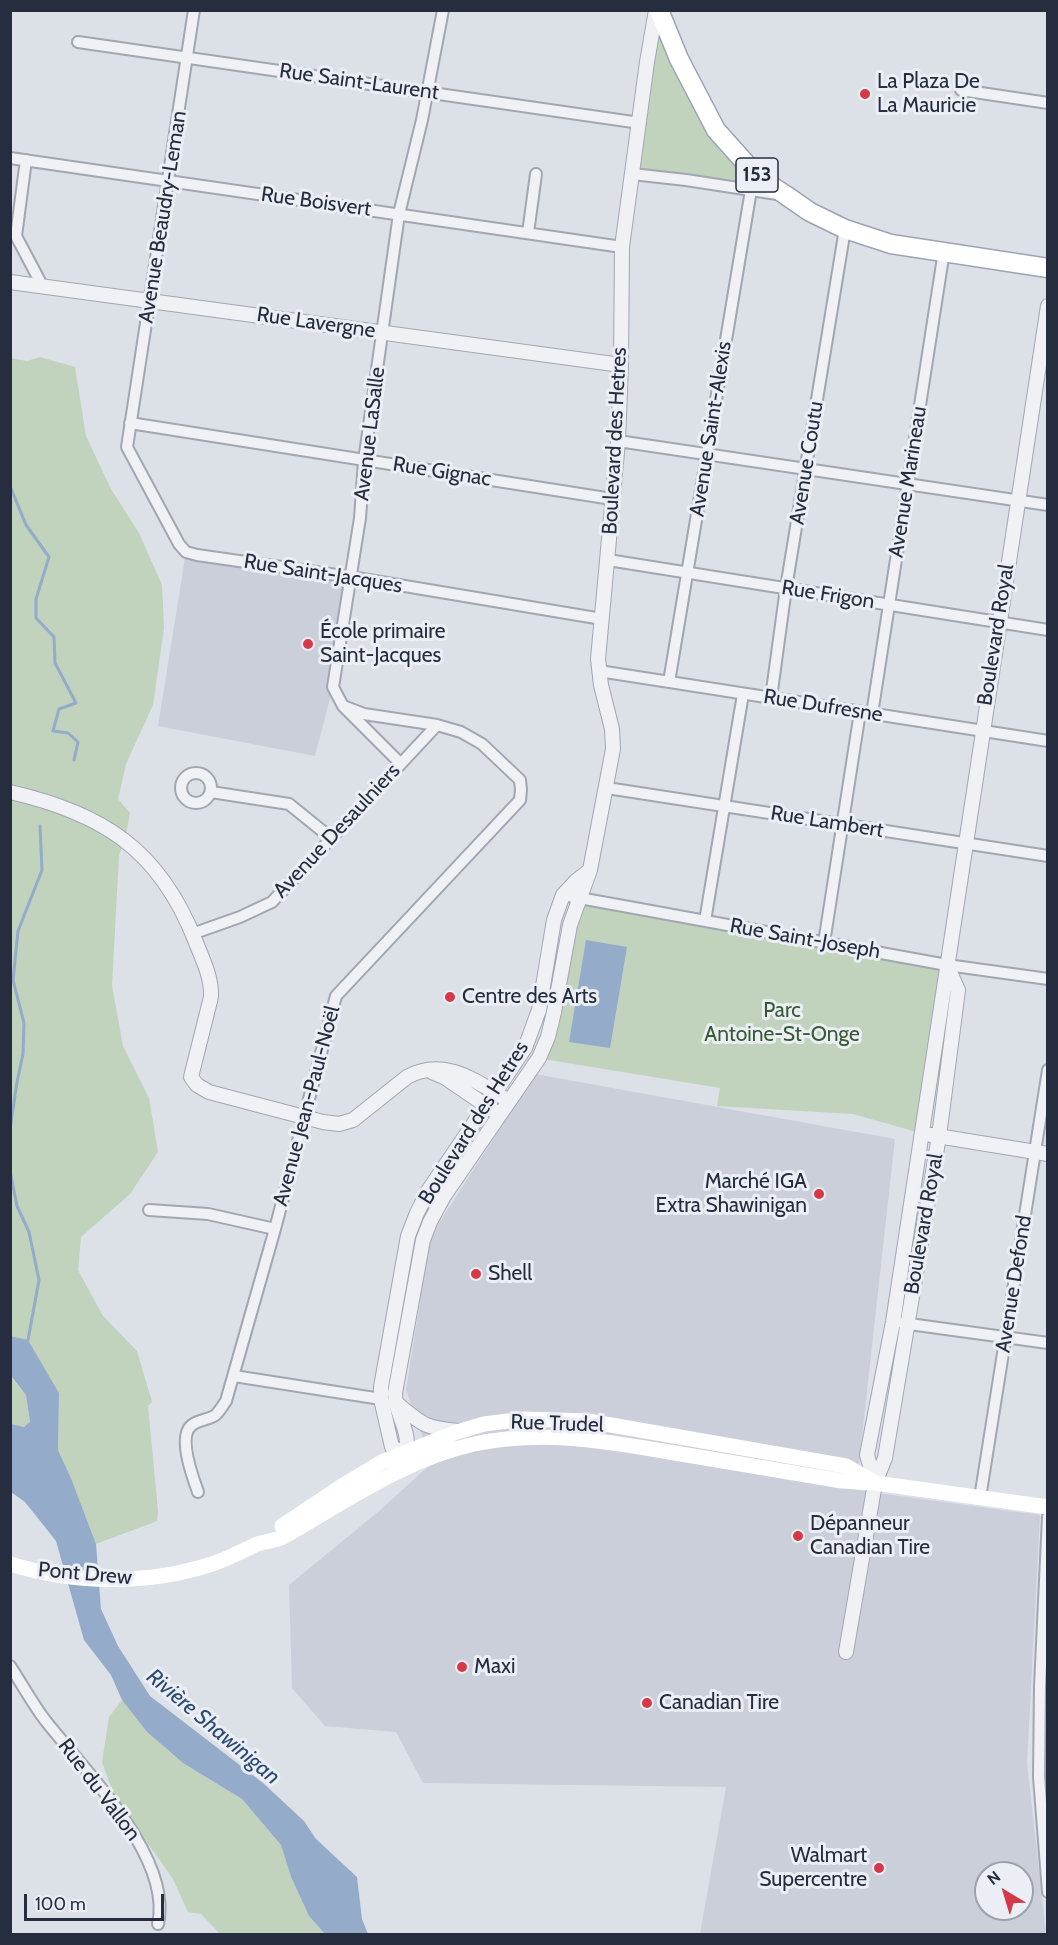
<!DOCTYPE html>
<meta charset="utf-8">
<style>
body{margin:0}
#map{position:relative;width:1058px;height:1945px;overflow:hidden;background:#dce0e7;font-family:Cabin,sans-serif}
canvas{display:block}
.frame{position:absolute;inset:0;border:12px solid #252d3e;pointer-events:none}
.north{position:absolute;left:974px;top:1861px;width:60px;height:60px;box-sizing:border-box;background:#ebeff5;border:2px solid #9ca1ac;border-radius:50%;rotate:322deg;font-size:16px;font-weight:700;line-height:24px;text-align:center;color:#252d3e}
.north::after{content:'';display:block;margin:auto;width:21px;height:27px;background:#d53846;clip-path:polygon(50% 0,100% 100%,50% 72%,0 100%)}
.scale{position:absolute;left:24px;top:1894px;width:140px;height:27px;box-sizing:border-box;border:3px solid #252d3e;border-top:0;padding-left:8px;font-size:18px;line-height:21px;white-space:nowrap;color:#252d3e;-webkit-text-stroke:4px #ebeff5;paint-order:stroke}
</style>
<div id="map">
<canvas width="1058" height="1945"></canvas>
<div class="frame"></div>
<div class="north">N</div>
<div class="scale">100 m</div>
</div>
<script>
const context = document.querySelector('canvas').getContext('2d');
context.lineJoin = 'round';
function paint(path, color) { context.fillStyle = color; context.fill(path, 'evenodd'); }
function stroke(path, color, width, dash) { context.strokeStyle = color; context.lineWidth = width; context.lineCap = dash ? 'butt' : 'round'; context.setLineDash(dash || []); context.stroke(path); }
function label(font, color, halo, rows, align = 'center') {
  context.font = font + ' Cabin,sans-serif'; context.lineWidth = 6; context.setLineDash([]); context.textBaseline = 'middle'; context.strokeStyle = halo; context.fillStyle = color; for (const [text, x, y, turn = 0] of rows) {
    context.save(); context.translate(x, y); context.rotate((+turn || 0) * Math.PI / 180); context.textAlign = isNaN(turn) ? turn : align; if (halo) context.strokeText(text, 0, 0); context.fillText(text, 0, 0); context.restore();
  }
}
const built = new Path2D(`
 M 186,552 L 351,577 L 333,687 L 315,756 L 158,726 Z
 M 535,1074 L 895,1139 L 856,1490 L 1040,1515 L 1027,1763 L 1046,1934 L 700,1934 L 726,1787 L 423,1783 L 396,1732 L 325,1726 L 292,1688 L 289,1585 L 378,1512 L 432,1463 L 406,1390 L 430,1237 ZM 986,1873 L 1022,1873 L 1022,1909 L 986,1909 Z`);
const green = new Path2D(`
 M 656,11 L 679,60 L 758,177 L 751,190 L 632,174 Z
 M 40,357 L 75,367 L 86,436 L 111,489 L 139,533 L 162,585 L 164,628 L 153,705 L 126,764 L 118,799 L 130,813 L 125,840 L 119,855 L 112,986 L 123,1046 L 149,1098 L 158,1152 L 130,1194 L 81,1237 L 78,1270 L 103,1316 L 137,1351 L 152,1402 L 148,1406 L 158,1511 L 157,1521 L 96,1544 L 71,1478 L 58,1450 L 59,1393 L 28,1341 L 11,1336 L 10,358 L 27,361 Z
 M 579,898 L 947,965 L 924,1134 L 853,1114 L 717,1106 L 720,1088 L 543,1059 Z
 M 10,1376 L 26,1395 L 30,1423 L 24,1427 L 11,1424 Z
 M 122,1700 L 147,1732 L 183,1763 L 242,1799 L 281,1845 L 291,1877 L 309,1916 L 325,1934 L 220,1934 L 201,1914 L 188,1912 L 173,1879 L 114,1795 L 102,1762 L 109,1717 Z`);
const water = new Path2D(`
 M 586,940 L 627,947 L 610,1048 L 569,1042 Z
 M 10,1336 L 28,1340 L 59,1393 L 58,1450 L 71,1478 L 96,1544 L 101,1609 L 118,1646 L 150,1696 L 263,1783 L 304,1821 L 316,1839 L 357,1877 L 362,1919 L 368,1934 L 325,1934 L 309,1916 L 291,1877 L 281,1845 L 242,1799 L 183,1763 L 147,1732 L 122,1700 L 111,1675 L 84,1640 L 56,1541 L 25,1502 L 11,1492 L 11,1424 L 24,1427 L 30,1422 L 26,1395 L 11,1376 Z`);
const stream = new Path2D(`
 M 10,486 L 26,525 L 49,557 L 36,599 L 36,618 L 54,637 L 55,663 L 76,703 L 59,709 L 53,731 L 68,733 L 78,742 L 74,760
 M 10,1129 L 17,1082 L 23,1054 L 24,1023 L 13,980 L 18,931 L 42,870 L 40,826
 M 10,1171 L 17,1206 L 29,1232 L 39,1280 L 28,1340 L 25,1343`);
const minor = new Path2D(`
 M 194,10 L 127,447 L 179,544 L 186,552 L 197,555 L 351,577 L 602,619
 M 78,42 L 640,123
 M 961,90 L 1048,103
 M 10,158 L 622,247
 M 26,160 L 16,236 L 43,287
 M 632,174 L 686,180 L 777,194
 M 528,233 L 536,174
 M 130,423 L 612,499
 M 618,441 L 1048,505
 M 608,560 L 1048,630
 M 599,671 L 1048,741
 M 669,682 L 751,190 L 758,177
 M 771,698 L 786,588 L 845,229
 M 872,714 L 944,251
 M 400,763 L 343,706 L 333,687 L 360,518 L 364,461 L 399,214 L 422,120 L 443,10
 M181 788a15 15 0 1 1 30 0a15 15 0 1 1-30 0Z
 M 607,788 L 1048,856
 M 211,792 L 289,804 L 331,838
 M 563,895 L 947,965 L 1048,979
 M 705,921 L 743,694
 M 192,934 L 240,917 L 272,902 L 437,725
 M 824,943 L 860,712
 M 149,1210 L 208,1214 L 275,1229
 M 902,1323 L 1048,1343
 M 234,1376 L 381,1399
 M 198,1492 C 193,1478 177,1436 192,1425 C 198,1420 207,1420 214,1416 C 219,1413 222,1406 226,1401 L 275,1229 L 336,996 L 520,800 L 521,790 L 520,780 L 482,744 L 461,732 L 437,725 L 364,714 L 343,706
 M 980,1498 L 1048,1070
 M 1048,1517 L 1040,1686 L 1039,1777 L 1048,1892
 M 10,1666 C 22,1684 32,1703 45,1720 C 84,1770 173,1857 158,1924`);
const tertiary = new Path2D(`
 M 10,282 L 621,365
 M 10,792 C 102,813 159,849 195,940 C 202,958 212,977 211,997 L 191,1077 L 197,1085 L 209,1092 L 323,1122 L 339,1124 L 353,1120 L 407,1077 C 445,1056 477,1082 509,1101
 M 432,1072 L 444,1077 L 494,1111
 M 931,1135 L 1048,1154
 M 395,1402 C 422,1424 423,1428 459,1431
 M 403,1453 L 392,1447 L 381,1399 L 381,1387 L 408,1236 L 417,1213 L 428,1191 L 525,1048 L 539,1010 L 554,920 L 563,895 L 576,881 L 590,870
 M 406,1461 C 402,1451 407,1451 407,1442 C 407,1427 395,1411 395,1393 L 423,1240 L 430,1222 L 444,1196 L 539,1058 L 548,1037 L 554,1012 L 570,925 L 590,870 L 613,749 L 612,729 L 601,685 L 598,659 L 618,441 L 621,365 L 622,247 L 647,62 L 656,10
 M 875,1483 L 867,1455 L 893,1322 L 1048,306
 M 846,1652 L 875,1483 L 885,1458 L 939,1136 L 958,990 L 947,965`);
const secondary = new Path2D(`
 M 282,1526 L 342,1486 L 382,1462 L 457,1432 L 484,1424 L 524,1419 L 588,1421 L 846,1466 L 872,1481
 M 10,1564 C 75,1584 148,1585 212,1564 C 227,1559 243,1551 257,1544 C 266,1541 275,1541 283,1537 C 345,1502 403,1460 474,1444 C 545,1429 611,1442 681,1454 C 735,1463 788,1472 842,1481 L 875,1483 L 1048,1507`);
const primary = new Path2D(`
 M 659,10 L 679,59 L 716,130 L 758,177 L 784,194 L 810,212 L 845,229 L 891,244 L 1048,268`);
const markers = [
 [865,94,6,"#d53846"],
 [308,644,6,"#d53846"],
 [450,997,6,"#d53846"],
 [819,1194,6,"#d53846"],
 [476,1274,6,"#d53846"],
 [798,1536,6,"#d53846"],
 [462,1667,6,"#d53846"],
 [647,1703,6,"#d53846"],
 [879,1868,6,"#d53846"]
];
const shields = [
 [757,175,42]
];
const shieldNames = [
 ["153",757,175]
];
const streetNames = [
 ["Rue Saint-Laurent",359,82,8],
 ["Rue Boisvert",316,202,8],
 ["Avenue Beaudry-Leman",163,217,-81],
 ["Rue Lavergne",316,323,8],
 ["Avenue Saint-Alexis",711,429,-81],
 ["Avenue LaSalle",370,434,-83],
 ["Boulevard des Hetres",615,441,-87],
 ["Avenue Coutu",807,463,-81],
 ["Rue Gignac",442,472,9],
 ["Avenue Marineau",908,482,-81],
 ["Rue Saint-Jacques",323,574,9],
 ["Rue Frigon",828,595,9],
 ["Boulevard Royal",996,635,-81],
 ["Rue Dufresne",823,706,9],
 ["Rue Lambert",827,822,9],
 ["Avenue Desaulniers",337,831,-47],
 ["Rue Saint-Joseph",805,939,10],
 ["Avenue Jean-Paul-Noël",307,1106,-75],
 ["Boulevard des Hetres",474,1123,-58],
 ["Boulevard Royal",924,1224,-80],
 ["Avenue Defond",1014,1284,-81],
 ["Rue Trudel",557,1424,2],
 ["Pont Drew",85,1574,5],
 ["Rue du Vallon",99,1790,53]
];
const poiNames = [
 ["La Plaza De",877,82],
 ["La Mauricie",877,106],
 ["École primaire",320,632],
 ["Saint-Jacques",320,656],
 ["Centre des Arts",462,997],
 ["Marché IGA",807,1182,"right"],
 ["Extra Shawinigan",807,1206,"right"],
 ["Shell",488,1274],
 ["Dépanneur",810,1524],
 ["Canadian Tire",810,1548],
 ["Maxi",474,1667],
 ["Canadian Tire",659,1703],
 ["Walmart",867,1856,"right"],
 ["Supercentre",867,1880,"right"]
];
const parkNames = [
 ["Parc",782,1011],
 ["Antoine-St-Onge",782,1035]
];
const waterNames = [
 ["Rivière Shawinigan",213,1727,40]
];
paint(built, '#cacfd9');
paint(green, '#c1d2bd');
paint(water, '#94abca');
stroke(stream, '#94abca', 3);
stroke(minor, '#a1a7b1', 14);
stroke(tertiary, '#a1a7b1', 16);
stroke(primary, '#9ba3b4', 21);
stroke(minor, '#eff1f5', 10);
stroke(tertiary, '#eff1f5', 14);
stroke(secondary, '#fff', 15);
stroke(primary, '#fff', 18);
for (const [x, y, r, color] of markers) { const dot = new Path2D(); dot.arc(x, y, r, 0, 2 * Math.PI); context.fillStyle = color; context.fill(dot); stroke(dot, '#ebeff5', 2); }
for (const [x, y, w] of shields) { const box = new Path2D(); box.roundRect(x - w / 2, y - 17, w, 34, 4.5); context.fillStyle = '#ebeff5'; context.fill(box); stroke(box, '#252d3e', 1.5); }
label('bold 20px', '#252d3e', null, shieldNames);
label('21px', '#252d3e', '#ebeff5', streetNames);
label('21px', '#252d3e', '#ebeff5', poiNames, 'left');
label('21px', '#375b32', '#ebeff5', parkNames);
label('italic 22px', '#2d4974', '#ebeff5', waterNames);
</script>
